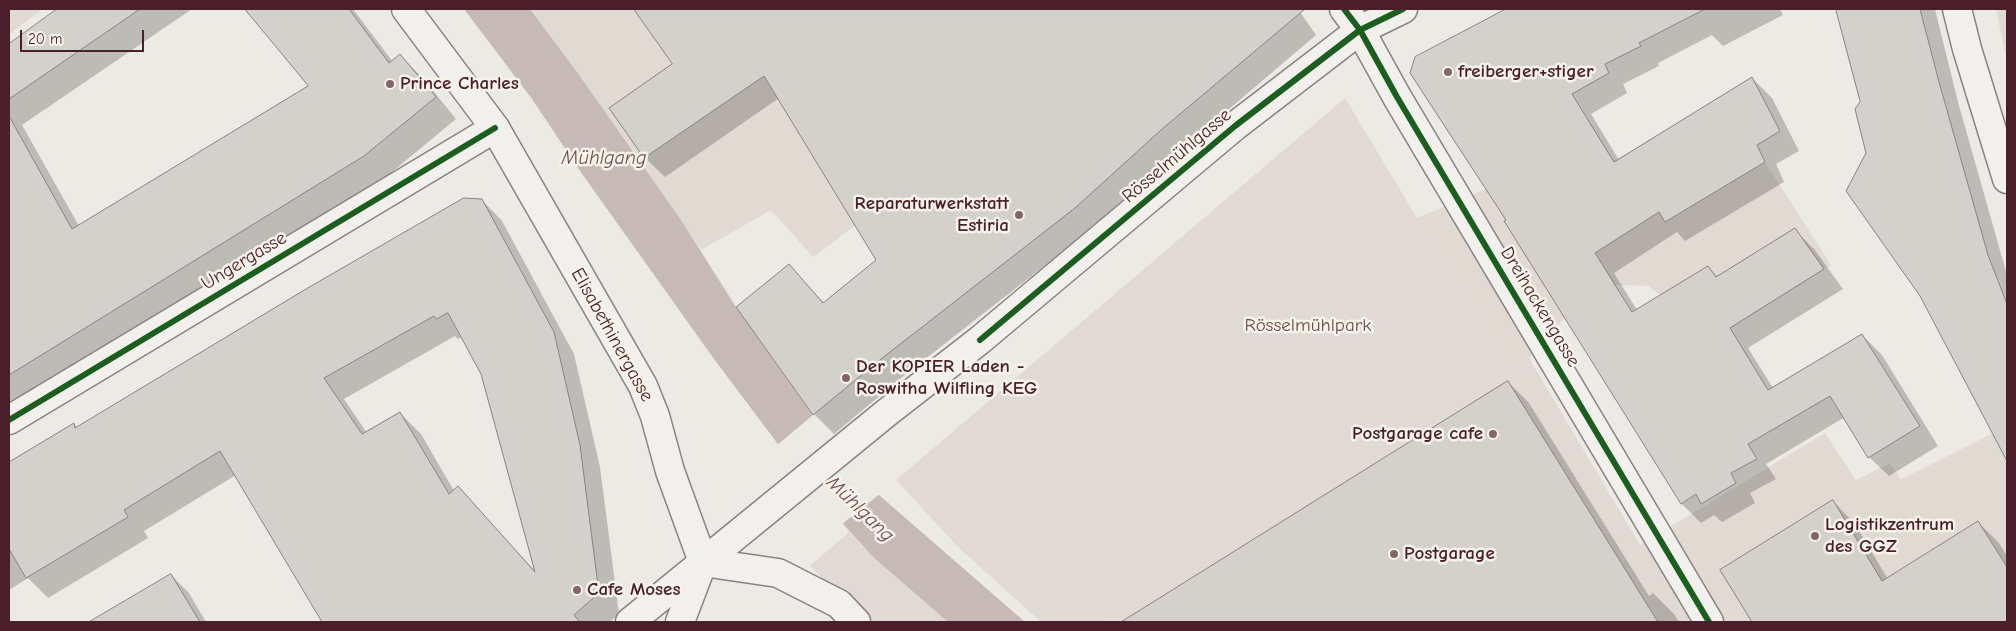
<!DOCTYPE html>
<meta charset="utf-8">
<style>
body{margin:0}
#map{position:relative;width:2016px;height:631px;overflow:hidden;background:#eceae4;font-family:"Comic Neue",sans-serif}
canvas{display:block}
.frame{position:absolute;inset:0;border:10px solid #4a1f2b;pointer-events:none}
.scale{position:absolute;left:20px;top:30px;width:124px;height:22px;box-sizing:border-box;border:2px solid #4a1f2b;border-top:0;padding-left:6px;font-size:15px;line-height:18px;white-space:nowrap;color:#4a1f2b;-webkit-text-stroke:4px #f7f3e8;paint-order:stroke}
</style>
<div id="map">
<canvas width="2016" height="631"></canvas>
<div class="frame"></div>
<div class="scale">20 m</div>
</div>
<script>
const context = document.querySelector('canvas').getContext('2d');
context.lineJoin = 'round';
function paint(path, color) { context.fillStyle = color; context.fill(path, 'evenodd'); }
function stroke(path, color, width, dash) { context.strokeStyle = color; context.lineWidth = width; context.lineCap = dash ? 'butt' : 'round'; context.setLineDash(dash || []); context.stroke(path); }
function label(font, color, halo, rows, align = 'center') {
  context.font = font + ' "Comic Neue",sans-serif'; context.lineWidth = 5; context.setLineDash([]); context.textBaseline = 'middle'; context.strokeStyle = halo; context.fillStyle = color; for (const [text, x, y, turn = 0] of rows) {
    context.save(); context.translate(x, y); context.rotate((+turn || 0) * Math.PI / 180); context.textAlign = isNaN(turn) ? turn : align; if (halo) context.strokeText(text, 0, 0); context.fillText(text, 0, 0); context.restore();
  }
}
const built = new Path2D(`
 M 9,9 L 43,9 L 9,34 Z
 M 530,9 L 851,9 L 941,149 L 853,227 L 813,257 L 771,210 L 701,250 L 577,72 Z
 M 1996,9 L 2007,9 L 2007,59 L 2004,48 Z
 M 1730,91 L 1765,162 L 1831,265 L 1693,352 L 1660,295 L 1649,286 L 1616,285 L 1565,317 L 1529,358 L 1640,545 L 1825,433 L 1856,480 L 1890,463 L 1901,479 L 2007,426 L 2007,622 L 1110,622 L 1512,376 L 1417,218 L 1486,189 L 1590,123 L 1614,161 Z`);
const green = new Path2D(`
 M 1345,98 L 1512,376 L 1110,622 L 1041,622 L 958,547 L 896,480 Z
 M 849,532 L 873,557 L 948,622 L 865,622 L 810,566 Z`);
const water = new Path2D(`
 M 464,9 L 530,9 L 577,72 L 681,220 L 736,307 L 843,458 L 879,495 L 1025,622 L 948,622 L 873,557 L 814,492 L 714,359 L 580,171 L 532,99 Z`);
const pier = new Path2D(`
 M 813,415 L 845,457 L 881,493 L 841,525 L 813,494 L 776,446 Z`);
const shadow = new Path2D(`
 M 60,9 L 192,9 L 22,125 L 79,226 L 310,87 L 247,9 L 353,9 L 393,62 L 400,56 L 422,77 L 456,119 L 386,177 L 9,407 L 9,46 Z
 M 635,9 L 1298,9 L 1316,35 L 1181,150 L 1094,227 L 901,378 L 834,434 L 814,414 L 737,308 L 789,266 L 824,303 L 878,260 L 779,98 L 665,177 L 645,158 L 611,108 L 674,64 Z
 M 1510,9 L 1780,9 L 1783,15 L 1723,46 L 1712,35 L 1658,63 L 1659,66 L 1623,84 L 1627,93 L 1591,114 L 1619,160 L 1752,78 L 1772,98 L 1799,151 L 1776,164 L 1784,182 L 1685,241 L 1677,232 L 1614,273 L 1637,310 L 1708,267 L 1718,277 L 1795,230 L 1814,249 L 1843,289 L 1748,348 L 1773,388 L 1862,335 L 1882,355 L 1938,446 L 1889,476 L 1869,457 L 1845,417 L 1766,464 L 1776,479 L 1750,493 L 1755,503 L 1722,522 L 1714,515 L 1701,523 L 1682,504 L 1506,222 L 1508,221 L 1416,58 Z
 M 1839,9 L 1935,9 L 1958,102 L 2007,275 L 2007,459 L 1921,296 L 1887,203 Z
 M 482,200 L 502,221 L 574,354 L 600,467 L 619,614 L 610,622 L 323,622 L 236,475 L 144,531 L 148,538 L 48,598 L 28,578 L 9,590 L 9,463 L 74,424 L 78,428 ZM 455,336 L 458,339 L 462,337 L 482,373 L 537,573 L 458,488 L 454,491 L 421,434 L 400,413 L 367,433 L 344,399 Z
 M 1508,382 L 1529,403 L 1649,596 L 1653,593 L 1674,614 L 1679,622 L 1581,622 L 1571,608 L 1548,622 L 1140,622 L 1135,615 Z
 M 1833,501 L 1854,523 L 1888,579 L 1978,522 L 1999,543 L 2007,556 L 2007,622 L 1754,622 L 1722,570 Z
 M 171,575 L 189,593 L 206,622 L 111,622 L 106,614 Z`);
const building = new Path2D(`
 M 57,9 L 140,9 L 9,99 L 9,44 Z
 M 245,9 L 349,9 L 389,63 L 400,54 L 436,97 L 364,156 L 9,375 L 9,116 L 72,229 L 308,86 Z
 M 634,9 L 1305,9 L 1161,130 L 1075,208 L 881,359 L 813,415 L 736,307 L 789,264 L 823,303 L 876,260 L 764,76 L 644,158 L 609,108 L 672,64 Z
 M 1506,9 L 1705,9 L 1639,43 L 1641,46 L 1605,64 L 1609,73 L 1572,94 L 1614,162 L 1752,77 L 1780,131 L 1757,145 L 1765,162 L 1665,222 L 1659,212 L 1595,253 L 1632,312 L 1708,266 L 1716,277 L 1795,228 L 1824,269 L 1730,328 L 1768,390 L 1862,334 L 1920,426 L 1868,458 L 1830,396 L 1748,444 L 1757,459 L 1731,473 L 1736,483 L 1701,504 L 1696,494 L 1681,504 L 1504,221 L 1506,220 L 1410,73 L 1415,57 Z
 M 1836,9 L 1920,9 L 1939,82 L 1988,255 L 2007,304 L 2007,461 L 1920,296 L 1846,191 L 1866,153 L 1855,109 L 1860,102 Z
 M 464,198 L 482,199 L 554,332 L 580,445 L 599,593 L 574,615 L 580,622 L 322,622 L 220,451 L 124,510 L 128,517 L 26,578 L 9,549 L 9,462 L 74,423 L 75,428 L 306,289 ZM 448,313 L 481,374 L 535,572 L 458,486 L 449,494 L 400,412 L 362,434 L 324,378 L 434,316 L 436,319 Z
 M 1508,381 L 1658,622 L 1121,622 L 1374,464 Z
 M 1833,500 L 1882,581 L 1978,521 L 2007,567 L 2007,622 L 1752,622 L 1720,570 Z
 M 171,574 L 200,622 L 89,622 Z`);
const minor = new Path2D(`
 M 1344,9 L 1360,30 L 1397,97 L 1709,622
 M 1957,9 L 1967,49 L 2007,179
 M 9,420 L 495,128
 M 703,562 L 778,573 L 839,604 L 856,622`);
const secondary = new Path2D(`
 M 406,9 L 495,128 L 643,386 L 655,416 L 670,471 L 703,562`);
const primary = new Path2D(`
 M 630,622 L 890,410 L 980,340 L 1235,126 L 1360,30 L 1403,9
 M 680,622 L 702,564`);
const cycleway = new Path2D(`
 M 1344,9 L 1360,30 L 1397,97 L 1709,622
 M 980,340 L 1235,126 L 1360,30 L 1403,9
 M 9,420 L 495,128`);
const markers = [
 [1448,72,5,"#83666c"],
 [390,84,5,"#83666c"],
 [1019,215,5,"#83666c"],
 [846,378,5,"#83666c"],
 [1493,434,5,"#83666c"],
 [1815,536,5,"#83666c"],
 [1394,554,5,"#83666c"],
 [577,590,5,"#83666c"]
];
const poiNames = [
 ["freiberger+stiger",1458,72],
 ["Prince Charles",400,84],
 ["Reparaturwerkstatt",1009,204,"right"],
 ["Estiria",1009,226,"right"],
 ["Der KOPIER Laden -",856,367],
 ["Roswitha Wilfling KEG",856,389],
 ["Postgarage cafe",1483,434,"right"],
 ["Logistikzentrum",1825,525],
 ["des GGZ",1825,547],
 ["Postgarage",1404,554],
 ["Cafe Moses",587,590]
];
const streetNames = [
 ["Rösselmühlgasse",1177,156,-40],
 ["Ungergasse",244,261,-31],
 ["Dreihackengasse",1540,307,59],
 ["Elisabethinergasse",612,335,61]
];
const parkNames = [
 ["Rösselmühlpark",1308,326]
];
const waterNames = [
 ["Mühlgang",604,158],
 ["Mühlgang",860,509,44]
];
paint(built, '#e1dad3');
paint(green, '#e1dad4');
paint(water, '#c7b9b6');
paint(pier, '#eceae4');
paint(shadow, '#0003');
paint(building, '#d4d0cc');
stroke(building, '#8b8282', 1);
stroke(minor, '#8b8282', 31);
stroke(secondary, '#8b8282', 31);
stroke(primary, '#8b8282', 31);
stroke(minor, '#f1f0ec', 28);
stroke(secondary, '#f1f0ec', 28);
stroke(primary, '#f1f0ec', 28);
stroke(cycleway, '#1b5e20', 6);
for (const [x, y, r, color] of markers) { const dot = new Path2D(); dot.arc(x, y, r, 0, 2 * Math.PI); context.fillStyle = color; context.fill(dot); stroke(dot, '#f7f3e8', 2); }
label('bold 19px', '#4a1f2b', '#f7f3e8', poiNames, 'left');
label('19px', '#4a1f2b', '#f7f3e8', streetNames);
label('19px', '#6e4a52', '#f7f3e8', parkNames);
label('italic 20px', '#704e55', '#f7f3e8', waterNames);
</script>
